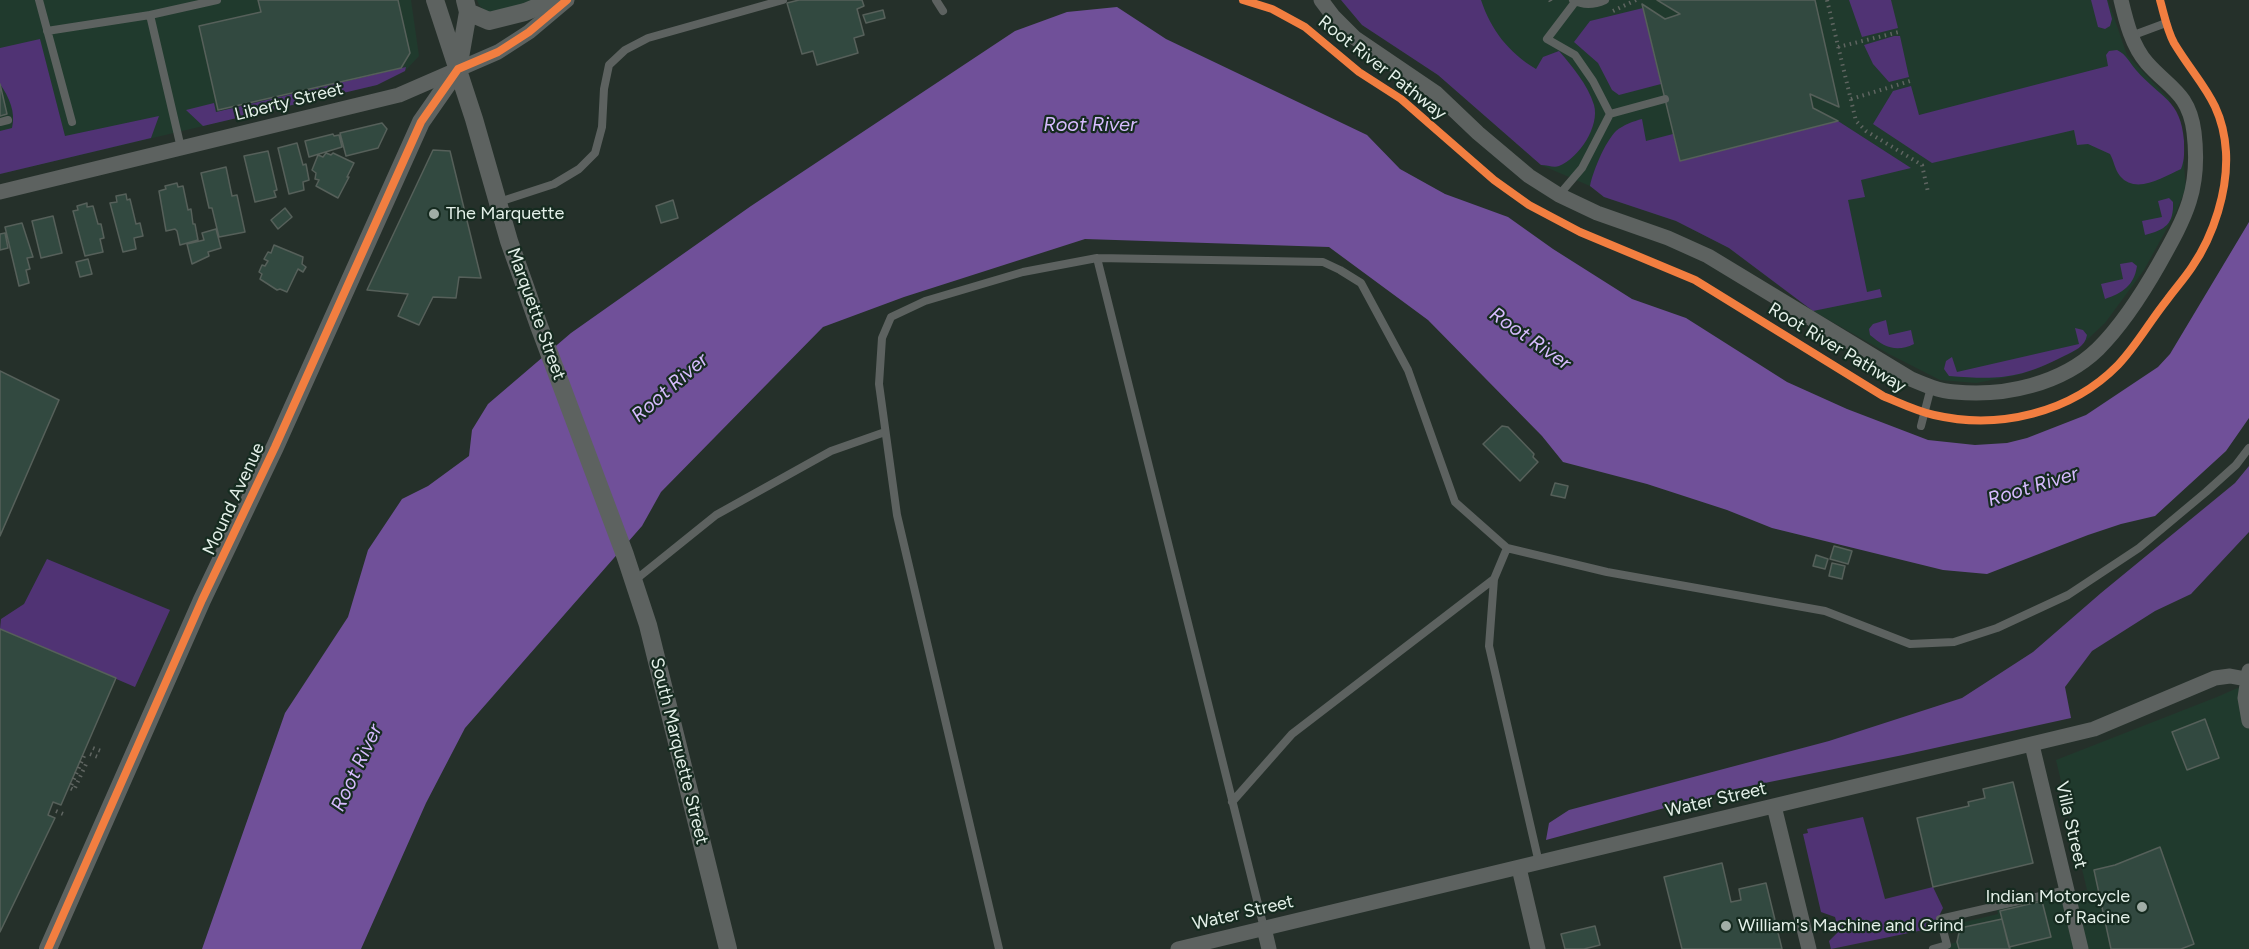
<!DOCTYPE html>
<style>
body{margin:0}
canvas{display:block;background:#25302a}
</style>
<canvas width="2249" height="949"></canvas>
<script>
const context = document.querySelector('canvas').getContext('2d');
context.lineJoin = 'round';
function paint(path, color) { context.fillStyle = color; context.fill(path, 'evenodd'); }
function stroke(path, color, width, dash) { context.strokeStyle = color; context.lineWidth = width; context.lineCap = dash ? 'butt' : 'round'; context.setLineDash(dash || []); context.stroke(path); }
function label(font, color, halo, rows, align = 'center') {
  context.font = font + ' Figtree,sans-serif'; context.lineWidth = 4.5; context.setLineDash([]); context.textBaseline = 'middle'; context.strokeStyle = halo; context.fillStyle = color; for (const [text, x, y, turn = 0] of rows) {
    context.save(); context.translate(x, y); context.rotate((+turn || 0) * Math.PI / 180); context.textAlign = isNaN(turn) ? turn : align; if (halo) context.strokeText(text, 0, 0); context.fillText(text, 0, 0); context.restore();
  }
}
const built = new Path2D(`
 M 0,0 L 411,0 L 419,56 L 405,71 L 377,85 L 0,174 Z
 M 477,0 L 541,0 L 501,11 L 486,12 L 479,5 Z
 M 1341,0 L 2108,0 L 2127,55 L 2169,99 L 2181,131 L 2186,188 L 2176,212 L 2144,270 L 2105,323 L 2075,351 L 2039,368 L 2018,375 L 1976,383 L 1940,380 L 1889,354 L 1813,311 L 1729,248 L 1676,221 L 1604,197 L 1590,186 L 1541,165 L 1438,75 L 1362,25 Z
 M 2249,683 L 2249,949 L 1934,949 L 1960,941 L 1956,924 L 1998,914 L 1997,909 L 2087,890 L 2056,760 L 2217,697 Z`);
const green = new Path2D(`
 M 1341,0 L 1481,0 C 1491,30 1508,52 1536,69 L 1543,57 L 1559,51 C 1572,66 1588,85 1594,105 C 1600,126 1579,158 1559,166 C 1554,168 1547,165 1541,165 L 1438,75 L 1362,25 Z
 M 1849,0 L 1891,0 L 1898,28 L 1862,37 Z
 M 2091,0 L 2107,0 L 2112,19 L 2110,26 L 2105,29 L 2098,27 Z
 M 1643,8 L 1661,84 L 1619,95 L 1612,90 L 1598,63 L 1574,42 L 1590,21 Z
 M 1894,36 L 1900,36 L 1909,77 L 1889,82 L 1873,64 L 1864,45 Z
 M 40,39 L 65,136 L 159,116 L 151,138 L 0,174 L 0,131 L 12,128 C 16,112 9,97 0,84 L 0,48 Z
 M 2117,50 C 2127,55 2129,62 2136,70 C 2160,98 2181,99 2184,141 C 2184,152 2185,159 2181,169 C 2163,177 2136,195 2120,176 C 2115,170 2114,161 2110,154 L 2088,144 L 2077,145 L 2074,130 L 1932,163 L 1873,124 L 1893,91 L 1911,86 L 1919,115 L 2108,66 L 2106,55 L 2109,51 Z
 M 406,67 L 405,71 L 377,85 L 203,126 L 186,110 L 214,103 L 216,112 Z
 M 1642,119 L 1646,141 L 1673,134 L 1680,161 L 1838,121 L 1911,168 L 1861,180 L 1865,197 L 1848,200 L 1867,292 L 1880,289 L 1882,297 L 1813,311 L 1729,248 L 1676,221 L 1604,197 L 1590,186 C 1593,171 1605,142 1616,131 C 1623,125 1634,121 1642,119 Z
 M 2169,198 L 2173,202 C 2174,224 2165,230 2145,235 L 2142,221 L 2162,217 L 2158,201 Z
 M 2132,262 L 2137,266 C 2134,286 2122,293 2105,299 L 2101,284 L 2123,279 L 2120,264 Z
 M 1886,320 L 1889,335 L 1911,330 L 1914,344 C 1896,353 1884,347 1870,335 L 1869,329 L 1873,324 Z
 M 2075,328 L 2083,330 L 2087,335 C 2085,347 2074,351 2064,356 C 2019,379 1999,380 1949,376 L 1944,369 L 1946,361 L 1952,357 L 1957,372 L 2079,344 Z
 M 47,559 L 170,610 L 135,687 L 0,629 L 1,619 L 24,604 Z
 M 1863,817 L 1885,899 L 1933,887 L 1943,908 L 1933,928 L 1831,949 L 1829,941 L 1839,931 L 1835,917 L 1821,912 L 1803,834 L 1808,833 L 1807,829 Z`);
const forest = new Path2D(`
 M 2249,466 L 2249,532 L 2191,594 L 2155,611 L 2092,651 L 2065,687 L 2071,718 L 1903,755 L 1735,789 L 1546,840 L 1549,823 L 1569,810 L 1829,741 L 1962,698 L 2033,652 L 2101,593 L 2235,483 Z`);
const water = new Path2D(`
 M 1117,7 L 1166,39 L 1367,135 L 1400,169 L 1445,194 L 1508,217 L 1553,249 L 1632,299 L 1686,318 L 1787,382 L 1847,409 L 1928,440 L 1975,445 L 2007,443 L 2027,438 L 2086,415 L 2158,367 L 2170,354 L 2249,222 L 2249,418 L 2226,451 L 2155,516 L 2121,524 L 2088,535 L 1987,574 L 1943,570 L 1772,528 L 1727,510 L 1647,484 L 1563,462 L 1542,436 L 1428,320 L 1329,247 L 1085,239 L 904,297 L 823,327 L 661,492 L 642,526 L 465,728 L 426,803 L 361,949 L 202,949 L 285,713 L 348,617 L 368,550 L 402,499 L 428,486 L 469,456 L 472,430 L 488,404 L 571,333 L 751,206 L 1015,31 L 1067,12 Z`);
const building = new Path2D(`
 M 258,0 L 398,0 L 410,53 L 401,68 L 218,110 L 199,26 L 261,12 Z
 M 799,0 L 862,0 L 864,6 L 857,9 L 864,35 L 854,38 L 858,53 L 817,65 L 813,51 L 802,54 L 787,3 Z
 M 1657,0 L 1815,0 L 1839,107 L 1810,94 L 1813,108 L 1838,121 L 1680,161 L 1642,4 L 1665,19 L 1680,14 Z
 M 883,10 L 885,18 L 866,23 L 863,15 Z
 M 0,84 L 7,114 L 0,116 Z
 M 382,123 L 387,129 L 378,148 L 346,156 L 340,133 Z
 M 333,134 L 334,136 L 339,135 L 342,147 L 309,157 L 305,141 Z
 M 297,143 L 303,165 L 306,164 L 309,180 L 303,182 L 304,190 L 289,194 L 278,148 Z
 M 433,150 L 450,151 L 481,278 L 459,277 L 456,298 L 433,297 L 419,325 L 398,316 L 408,294 L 367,290 Z
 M 268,151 L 277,190 L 274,191 L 276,197 L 255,202 L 244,156 Z
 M 326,153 L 331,155 L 333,153 L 354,163 L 347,177 L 349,177 L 338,198 L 316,186 L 319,180 L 315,179 L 316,173 L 312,170 L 318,155 L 323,157 Z
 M 226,167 L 232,196 L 237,195 L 245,232 L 219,237 L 212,208 L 209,208 L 201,173 Z
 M 177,183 L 178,187 L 183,186 L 188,210 L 191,209 L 193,224 L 195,224 L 198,240 L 180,245 L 177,231 L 175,229 L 166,231 L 159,191 L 166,189 L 165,186 Z
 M 126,194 L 127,200 L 130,199 L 136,224 L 140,223 L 143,236 L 134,238 L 136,249 L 123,252 L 110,203 L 117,202 L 116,196 Z
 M 673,200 L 678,218 L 661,223 L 656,206 Z
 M 87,203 L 87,207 L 93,206 L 98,224 L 101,224 L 104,238 L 100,239 L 103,252 L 85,256 L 73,211 L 78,210 L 77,206 Z
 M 285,208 L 292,217 L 278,229 L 271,220 Z
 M 53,216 L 62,253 L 41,258 L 32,221 Z
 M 22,223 L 33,257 L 27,258 L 30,269 L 26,270 L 29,283 L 19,286 L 5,227 Z
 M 216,229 L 221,248 L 208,252 L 209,256 L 192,264 L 187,244 L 204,240 L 202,233 Z
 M 5,233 L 8,248 L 0,250 L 0,234 Z
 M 274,245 L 303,257 L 302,264 L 306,267 L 303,272 L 298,269 L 287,292 L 280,289 L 277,290 L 260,279 L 262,274 L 259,272 L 262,265 L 265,266 L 268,261 L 264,259 L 268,252 L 271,253 Z
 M 88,259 L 92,274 L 80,277 L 76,262 Z
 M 0,371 L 59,400 L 0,536 Z
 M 1502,426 L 1508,427 L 1534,454 L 1533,457 L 1538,462 L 1520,481 L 1483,444 Z
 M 1555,483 L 1568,486 L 1565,498 L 1551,495 Z
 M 1834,546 L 1852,551 L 1848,564 L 1830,559 Z
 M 1816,555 L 1828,559 L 1825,569 L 1813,566 Z
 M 1832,563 L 1845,566 L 1842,579 L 1829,576 Z
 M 0,629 L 116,678 L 61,805 L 53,802 L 48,815 L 55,818 L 0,932 Z
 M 2205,719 L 2219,758 L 2187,770 L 2172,732 Z
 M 2013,782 L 2033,863 L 1933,887 L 1917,818 L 1969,806 L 1968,802 L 1985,798 L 1983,789 Z
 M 2160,847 L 2194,944 L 2181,949 L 2111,949 L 2094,870 L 2115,865 Z
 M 1722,863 L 1731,902 L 1741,900 L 1739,889 L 1766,883 L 1782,949 L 1682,949 L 1664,877 Z
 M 2042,901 L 2051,937 L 2009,947 L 2000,911 Z
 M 2002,919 L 2010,949 L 1959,949 L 1957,942 L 1960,928 Z
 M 1595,926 L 1600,945 L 1584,949 L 1565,949 L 1561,934 Z`);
const path = new Path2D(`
 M 1550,0 L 1551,2
 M 1827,0 L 1856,121 L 1866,131 L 1922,165 L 1928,192
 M 1613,11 L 1636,0
 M 1838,47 L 1899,32
 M 1851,99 L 1910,81
 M 93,748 L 101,751
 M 90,754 L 98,757
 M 84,756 L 70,788 L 74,790 L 87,762
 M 56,811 L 63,814`);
const service = new Path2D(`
 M 39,0 L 72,122
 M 936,0 L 943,11
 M 1573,0 C 1584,6 1594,5 1605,0
 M 1575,2 L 1547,39 L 1575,55 L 1593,81 L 1610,114 L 1665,99
 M 150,15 L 181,148
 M 47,31 L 150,15 L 217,0
 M 2131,36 L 2166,23
 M 0,122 L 8,120
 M 1559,195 L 1582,168 L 1610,114
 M 499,202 L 554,184 L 579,169 L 595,153 L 602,127 L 604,89 L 609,65 L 625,50 L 648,38 L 783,0
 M 1097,258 L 1264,928
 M 1921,426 L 1931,387
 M 1507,548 L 1494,579 L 1489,646 L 1539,863
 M 634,581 L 716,515 L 831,451 L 885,432
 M 1232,802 L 1292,734 L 1494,579
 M 999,949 L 897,515 L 879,384 L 882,338 L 891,317 L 925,301 L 1023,272 L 1097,258 L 1323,262 L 1340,270 L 1361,283 L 1408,370 L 1455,502 L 1507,548 L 1607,572 L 1825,611 L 1910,644 L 1954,642 L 1997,628 L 2068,595 L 2139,548 L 2206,492 L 2236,465 L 2249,448
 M 1933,949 L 1947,945 L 1940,919 L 2067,890`);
const minor = new Path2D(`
 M 1321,0 L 1333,16 L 1355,38 L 1436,93 L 1478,133 L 1529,176 L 1559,195 L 1597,213 L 1668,238 L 1708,256 L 1911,379 C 1925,385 1939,391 1955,392 C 2004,397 2062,384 2098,349 C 2123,324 2142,294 2159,264 C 2186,216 2201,189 2194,132 C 2189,93 2169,88 2147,63 C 2132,46 2126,21 2121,0
 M 0,192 L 399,95 L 498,52 L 529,32 L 567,0
 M 2249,671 L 2245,698 L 2249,721
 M 2032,745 L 2081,949
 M 1774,806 L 1809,949
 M 1519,868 L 1538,949
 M 1264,928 L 1269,949
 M 1178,949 L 2094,729 L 2215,678 L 2230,676 L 2246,679`);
const tertiary = new Path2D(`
 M 435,0 L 474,119 L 509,241 L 539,326 L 625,555 L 648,625 L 728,949
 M 468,12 L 489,21 L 525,12 L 555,0
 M 48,949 L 202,600 L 275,447 L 421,122 L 458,69 L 468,12 L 465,0`);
const cycleway = new Path2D(`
 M 1243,0 L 1272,9 L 1305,27 L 1359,72 L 1401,99 L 1494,180 L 1529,205 L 1580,232 L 1695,280 L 1883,396 C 1900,403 1916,411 1934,415 C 1999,430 2071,413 2118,365 C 2137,345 2150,321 2167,300 C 2175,289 2184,279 2192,267 C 2214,235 2228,190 2226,152 C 2223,101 2198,83 2174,43 C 2167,30 2164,14 2160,0
 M 48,949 L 202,600 L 275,447 L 421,122 L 458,69 L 498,52 L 529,32 L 567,0`);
const markers = [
 [434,214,6,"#a1ada6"],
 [2142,907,6,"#a1ada6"],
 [1726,926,6,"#a1ada6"]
];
const streetNames = [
 ["Root River Pathway",1382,68,38],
 ["Liberty Street",289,102,-14],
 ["Marquette Street",536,314,70],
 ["Root River Pathway",1837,348,31],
 ["Mound Avenue",234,499,-65],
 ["South Marquette Street",679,751,76],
 ["Water Street",1716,800,-13],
 ["Villa Street",2071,825,77],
 ["Water Street",1243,913,-13]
];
const poiNames = [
 ["The Marquette",446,214],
 ["Indian Motorcycle",2130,897,"right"],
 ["of Racine",2130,918,"right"],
 ["William's Machine and Grind",1738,926]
];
const waterNames = [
 ["Root River",1090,125],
 ["Root River",1530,339,35],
 ["Root River",670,388,-41],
 ["Root River",2033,487,-17],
 ["Root River",357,768,-65]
];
paint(built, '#203a2d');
paint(green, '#503374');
paint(forest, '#634589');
paint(water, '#705099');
paint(building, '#324940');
stroke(building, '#56605a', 1.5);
stroke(path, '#5f6561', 4, [1.5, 4.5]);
stroke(service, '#5d6260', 8);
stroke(minor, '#5d6260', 15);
stroke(tertiary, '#5d6260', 18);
stroke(cycleway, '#f27e40', 8);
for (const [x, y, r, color] of markers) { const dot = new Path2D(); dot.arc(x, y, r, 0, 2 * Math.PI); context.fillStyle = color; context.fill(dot); stroke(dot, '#162b20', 2); }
label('18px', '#e4f0e9', '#162b20', streetNames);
label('18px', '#e4f0e9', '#162b20', poiNames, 'left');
label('italic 20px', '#d7bcfe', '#162b20', waterNames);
</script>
